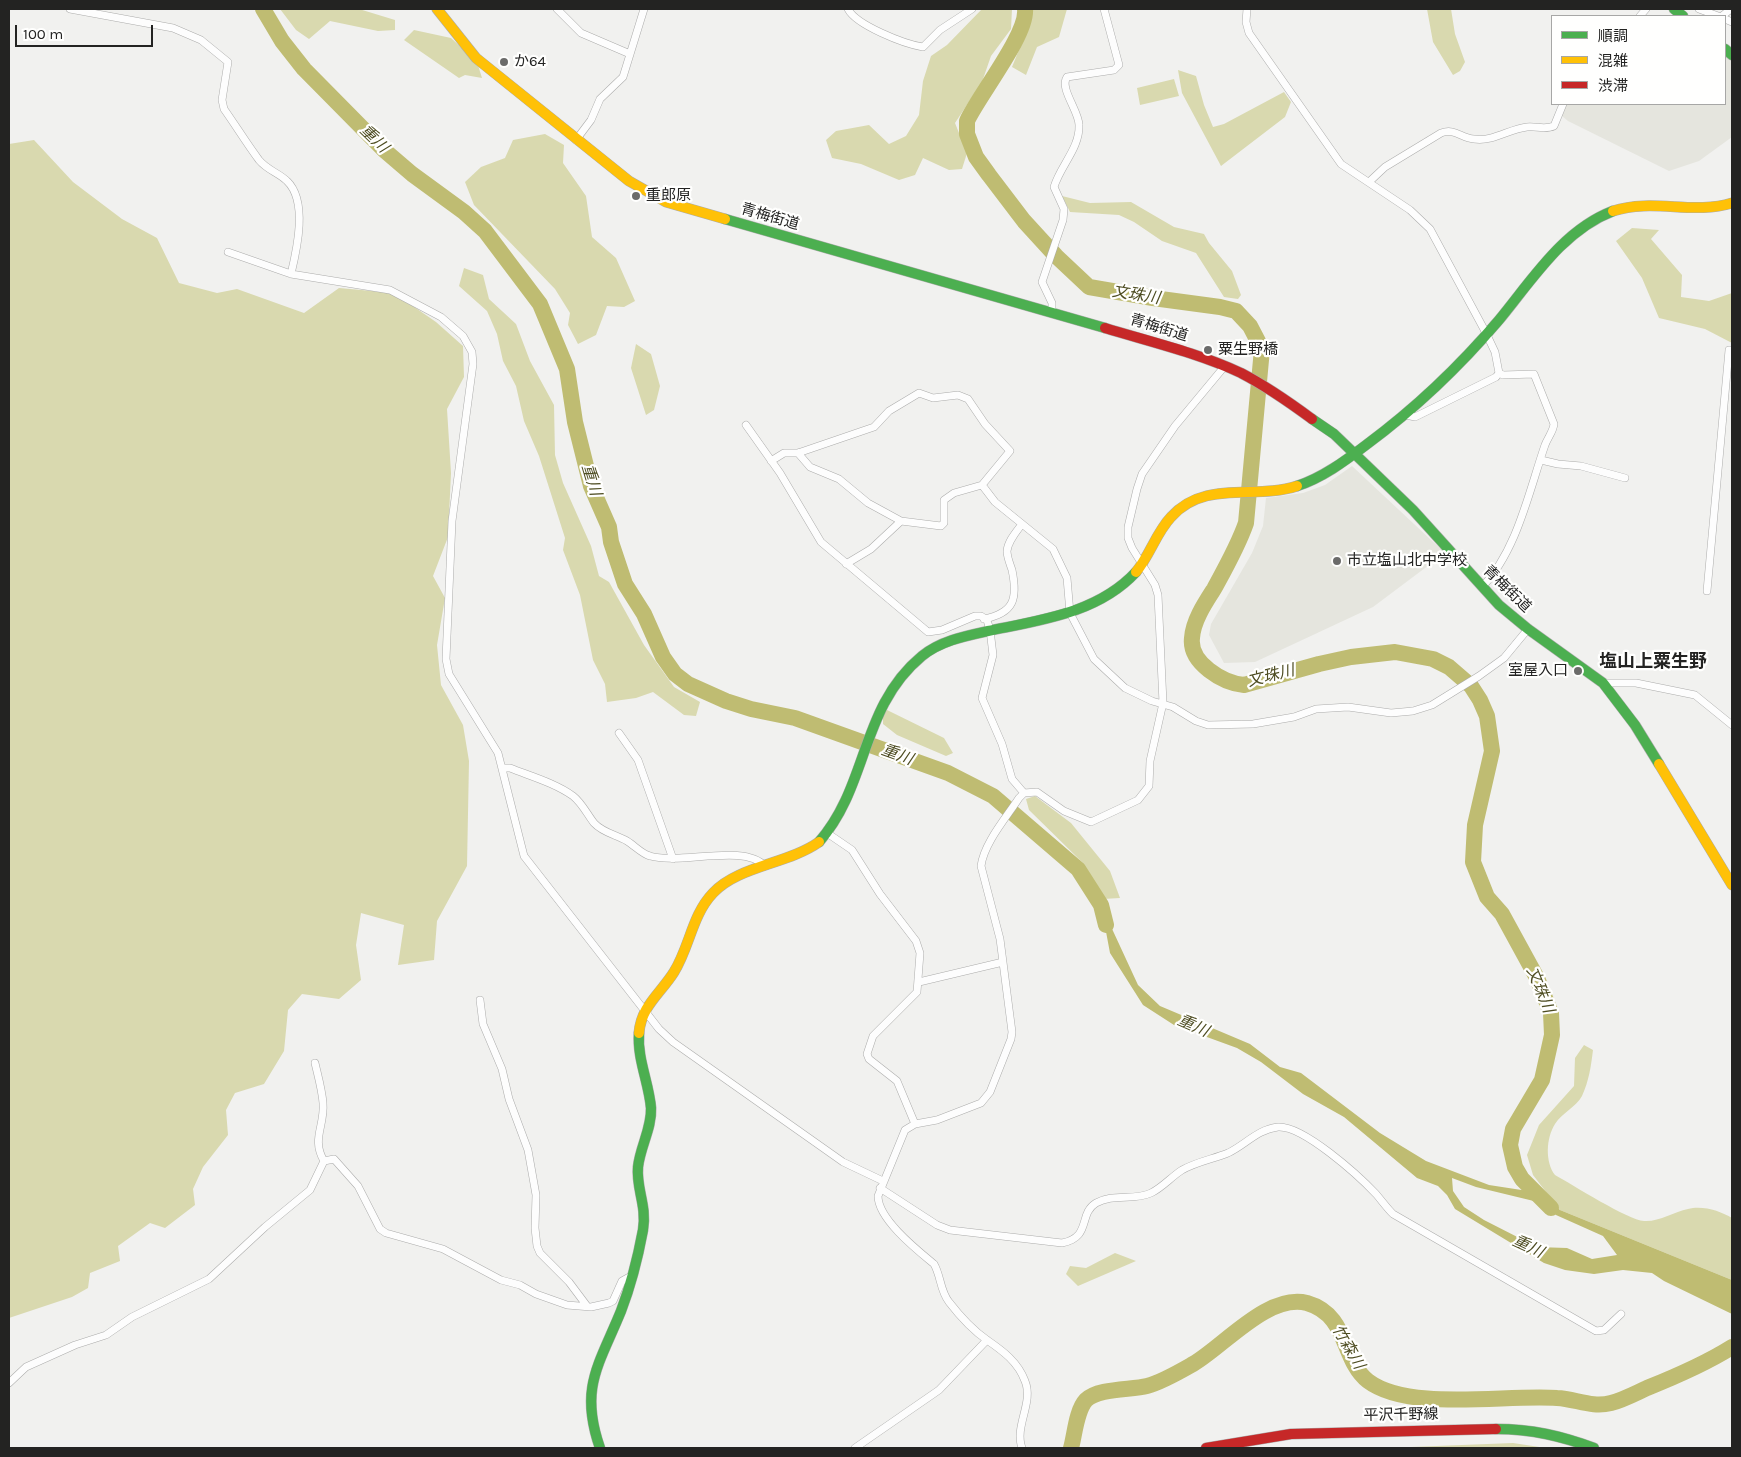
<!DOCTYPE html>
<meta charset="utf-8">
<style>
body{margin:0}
#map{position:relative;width:1741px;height:1457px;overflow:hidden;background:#f1f1ef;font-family:Karla,"Noto Sans JP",sans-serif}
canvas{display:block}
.frame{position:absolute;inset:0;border:10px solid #232322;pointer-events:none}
.legend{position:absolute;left:1551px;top:15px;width:175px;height:90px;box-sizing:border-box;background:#fffffe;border:1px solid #a7a7a6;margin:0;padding:6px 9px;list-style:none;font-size:15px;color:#232322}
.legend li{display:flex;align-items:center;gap:10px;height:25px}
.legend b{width:25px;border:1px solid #a7a7a6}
.scale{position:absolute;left:15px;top:25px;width:138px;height:22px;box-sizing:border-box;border:2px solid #232322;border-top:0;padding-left:6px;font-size:15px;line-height:18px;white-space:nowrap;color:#232322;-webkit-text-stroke:4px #fffffe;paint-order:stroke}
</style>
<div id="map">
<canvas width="1741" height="1457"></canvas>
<div class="frame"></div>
<ul class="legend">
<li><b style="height:6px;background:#4caf50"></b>順調</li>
<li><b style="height:6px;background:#ffc107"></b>混雑</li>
<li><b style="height:6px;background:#c62828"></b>渋滞</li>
</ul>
<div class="scale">100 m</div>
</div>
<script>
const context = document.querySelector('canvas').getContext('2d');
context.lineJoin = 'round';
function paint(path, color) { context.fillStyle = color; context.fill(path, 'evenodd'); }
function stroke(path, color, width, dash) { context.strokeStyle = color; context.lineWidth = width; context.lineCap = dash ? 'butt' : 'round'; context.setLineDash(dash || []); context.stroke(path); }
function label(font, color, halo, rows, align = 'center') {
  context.font = font + ' Karla,"Noto Sans JP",sans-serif'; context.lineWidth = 4.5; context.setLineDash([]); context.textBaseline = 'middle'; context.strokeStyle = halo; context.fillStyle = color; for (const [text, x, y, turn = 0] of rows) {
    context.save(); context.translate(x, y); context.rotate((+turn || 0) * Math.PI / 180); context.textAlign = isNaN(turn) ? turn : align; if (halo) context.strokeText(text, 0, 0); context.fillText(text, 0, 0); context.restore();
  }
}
const built = new Path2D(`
 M 1725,49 L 1732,55 L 1732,137 L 1699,161 L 1669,171 L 1568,121 L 1557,112 L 1563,104 L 1725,104 Z
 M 1352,466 L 1445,553 L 1373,607 L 1255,662 L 1224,663 L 1209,635 L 1211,624 L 1252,553 L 1263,526 L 1266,498 L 1303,493 L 1325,485 Z`);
const green = new Path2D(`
 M 280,9 L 359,9 L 395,20 L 395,30 L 378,31 L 330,21 L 309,39 L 296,30 Z
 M 982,9 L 1012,9 L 1011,29 L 991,56 L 982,82 L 955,123 L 967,153 L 962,169 L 949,170 L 923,158 L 915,175 L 899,180 L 861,164 L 832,158 L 826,140 L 836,131 L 869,125 L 889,144 L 906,136 L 919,115 L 923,81 L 931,56 L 947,45 Z
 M 1032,9 L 1067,9 L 1059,37 L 1037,47 L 1026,75 L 1012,67 L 1027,30 Z
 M 1427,9 L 1451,9 L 1455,34 L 1465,62 L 1460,71 L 1453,75 L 1433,42 Z
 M 414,30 L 451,38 L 477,62 L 482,78 L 465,75 L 459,78 L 404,40 Z
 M 1178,70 L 1196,76 L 1204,105 L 1213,127 L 1224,124 L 1284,92 L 1291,102 L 1285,117 L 1221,166 L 1182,93 Z
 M 1174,79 L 1179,96 L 1140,105 L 1137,88 Z
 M 545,134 L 564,145 L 563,163 L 586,196 L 592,237 L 616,258 L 635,301 L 624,307 L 607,306 L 596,335 L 578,344 L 568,325 L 570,313 L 555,289 L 474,205 L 465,182 L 481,167 L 505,158 L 513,140 Z
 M 34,140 L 73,182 L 122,219 L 157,238 L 179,283 L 217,293 L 237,289 L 304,313 L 339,288 L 394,293 L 436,322 L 463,346 L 464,377 L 447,409 L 451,473 L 448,537 L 433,576 L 445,598 L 437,645 L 441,685 L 463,725 L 469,761 L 467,866 L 437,921 L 434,960 L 398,965 L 404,925 L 361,913 L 356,945 L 361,980 L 339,999 L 302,994 L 288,1010 L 284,1051 L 264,1084 L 235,1093 L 226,1110 L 228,1135 L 203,1167 L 193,1189 L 195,1205 L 165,1228 L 150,1223 L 118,1246 L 120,1261 L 90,1273 L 88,1288 L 72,1297 L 9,1318 L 9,144 Z
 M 1062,196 L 1090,203 L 1131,202 L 1174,227 L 1204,234 L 1209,243 L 1232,271 L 1241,295 L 1238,299 L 1224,297 L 1196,253 L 1162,241 L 1134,222 L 1119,215 L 1070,212 Z
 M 1632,228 L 1659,230 L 1651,239 L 1682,275 L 1681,297 L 1709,301 L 1732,293 L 1732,343 L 1705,329 L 1659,318 L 1642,278 L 1616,241 Z
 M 464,268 L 483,275 L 489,299 L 516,324 L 530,361 L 554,405 L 555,455 L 563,483 L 591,546 L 599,576 L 609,582 L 644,645 L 674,687 L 700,702 L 696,716 L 684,715 L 653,692 L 636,698 L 607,702 L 605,684 L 593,660 L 580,595 L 563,550 L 565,538 L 539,456 L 524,421 L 516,386 L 503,361 L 497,334 L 487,311 L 459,286 Z
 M 636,344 L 651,354 L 660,386 L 654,410 L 646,415 L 631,368 Z
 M 887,710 L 944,738 L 953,753 L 946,756 L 897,735 L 883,724 L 883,716 Z
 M 1035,796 L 1071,823 L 1110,871 L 1120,898 L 1103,899 L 1083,863 L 1029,810 L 1026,799 Z
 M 1584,1045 L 1593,1050 C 1591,1066 1589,1081 1582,1096 C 1576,1107 1562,1113 1555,1124 C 1546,1138 1545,1162 1555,1175 C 1573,1185 1628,1220 1644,1221 C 1659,1222 1674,1212 1688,1209 C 1702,1205 1721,1211 1732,1218 L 1732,1280 L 1560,1210 L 1533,1175 L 1527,1155 L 1539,1125 L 1574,1086 L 1575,1058 Z
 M 1115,1253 L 1136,1261 L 1078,1286 L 1066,1274 L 1070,1266 L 1086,1268 Z
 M 1513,1443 L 1546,1448 L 1385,1448 Z`);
const water = new Path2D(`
 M 1101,905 L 1138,985 L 1160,1006 L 1250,1044 L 1280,1067 L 1301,1073 L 1380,1133 L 1426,1161 L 1489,1185 L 1541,1193 L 1560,1210 L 1732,1280 L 1732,1314 L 1664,1281 L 1652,1273 L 1623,1270 L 1594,1274 L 1565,1270 L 1544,1263 L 1455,1209 L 1447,1195 L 1438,1186 L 1417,1178 L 1344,1117 L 1303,1094 L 1261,1062 L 1237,1048 L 1174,1025 L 1143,1005 L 1110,953 ZM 1452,1178 L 1476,1187 L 1542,1203 L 1556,1215 L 1603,1236 L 1617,1255 L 1592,1259 L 1567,1248 L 1537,1247 L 1484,1220 L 1464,1207 L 1453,1191 Z`);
const river = new Path2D(`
 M 263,9 L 282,41 L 304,69 L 384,150 L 412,174 L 464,212 L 485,231 L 540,304 L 567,369 L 575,422 L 591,486 L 609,527 L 611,542 L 625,584 L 644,614 L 663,657 L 675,674 L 688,684 L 726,701 L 751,709 L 795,718 L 948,773 L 993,796 L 1078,869 L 1101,905 L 1106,925
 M 1025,9 C 1028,34 979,95 967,121 L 967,134 L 976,157 L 989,175 L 1024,221 L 1056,256 L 1089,287 L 1153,298 L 1220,307 L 1236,311 L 1250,326 L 1262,349 L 1246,523 C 1238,546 1226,567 1214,589 C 1205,603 1193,621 1192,638 C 1189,663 1223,683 1244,685 L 1319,664 L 1351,657 L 1395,652 L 1433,659 L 1449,667 L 1471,686 L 1480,700 L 1487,716 L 1492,751 L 1475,825 L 1473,862 L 1487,897 L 1502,914 L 1537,978 L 1551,1013 L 1552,1035 L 1542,1080 L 1513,1129 L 1510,1145 L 1515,1167 L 1522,1179 L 1551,1208
 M 1071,1448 C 1075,1434 1076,1411 1086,1400 C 1098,1388 1131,1390 1147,1386 C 1162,1382 1179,1372 1193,1364 C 1224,1346 1268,1293 1307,1303 C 1349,1315 1341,1360 1368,1381 C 1409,1412 1506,1394 1557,1398 C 1576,1399 1592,1408 1611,1403 C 1623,1400 1636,1393 1647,1388 C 1677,1376 1705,1364 1732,1347`);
const street = new Path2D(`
 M 70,9 L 173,28 L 201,40 L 228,62 L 222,100 L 224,109 C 236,126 247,144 259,160 C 267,170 279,173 287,181 C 308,201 297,249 291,274
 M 557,9 L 581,33 L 630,54
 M 848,9 C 856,25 904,44 923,47 L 940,30 L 972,9
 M 1247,9 L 1246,22 L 1249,33 L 1341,164 L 1410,210 L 1430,229 L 1486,333 L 1495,352 L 1499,373
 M 1699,9 L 1718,16
 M 1640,16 L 1646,9
 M 1722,16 L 1731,9
 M 1725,19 L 1732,22
 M 576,140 L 591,120 L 600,99 L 623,77 L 644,9
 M 1369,182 L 1385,167 L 1441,133 C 1455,128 1461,138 1474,139 C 1493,142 1509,129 1527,127 C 1536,126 1545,130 1554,126 L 1563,104
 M 228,252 L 291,274 L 390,290 L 441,317 L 463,336 L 472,352 L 473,364 L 452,521 L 446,659 L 449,674 L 498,753 L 524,856 L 659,1029 L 673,1042 L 843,1162 L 883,1181
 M 1052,313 L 1052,303 L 1042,282 L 1063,220 L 1064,209 L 1054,187 C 1060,166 1080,148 1079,125 C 1079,111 1059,88 1067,77 L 1114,70 L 1119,65 L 1104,9
 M 1406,415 L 1415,417 L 1496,377 L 1499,373
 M 746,425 L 780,473 L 821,542 L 928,632 L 942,630 L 975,616 L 981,616 L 987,620 L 990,630 L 993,655 L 982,698 L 1002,744 L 1012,779 L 1024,793
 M 798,453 L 810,467 L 839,479 L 868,503 L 901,521
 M 1541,460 L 1558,464 L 1581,466 L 1625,478
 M 771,461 L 784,453 L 798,453 L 874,427 L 889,411 L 919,393 L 933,398 L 958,395 L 968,399 L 985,424 L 1010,451 L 982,485 L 954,493 L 944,500 L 944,523 L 941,526 L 901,521 L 871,549 L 846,564
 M 982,485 L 995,502 L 1053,549 L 1067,578 L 1070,613 L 1094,659 L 1125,688 L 1152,701 L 1173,707 L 1196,721 L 1208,725 L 1253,724 L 1294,717 L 1316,709 L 1348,707 L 1391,713 L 1413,711 L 1432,705 L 1479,676 L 1504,658 L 1528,629
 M 1482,587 C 1517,551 1529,491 1545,445 C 1548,437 1553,432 1554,424 L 1534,374 L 1503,375 L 1499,373
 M 1707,591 L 1729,350
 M 984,619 C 1014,613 1018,599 1012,570 C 1010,564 1007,557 1007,551 C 1008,541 1016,532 1022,524
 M 1603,683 L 1636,683 L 1695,695 L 1732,725
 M 619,733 L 638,760 L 673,859
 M 504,768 L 510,768 C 530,776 555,783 573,796 C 582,803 587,814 594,823 C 603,833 617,835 627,841 C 635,846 642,854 650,856 C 681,865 744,843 765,866
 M 827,833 L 852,850 L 880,894 L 916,941 L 920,953 L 917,992 L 873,1036 L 867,1054 L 869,1059 L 897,1081 L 915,1124
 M 919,982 L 1003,962
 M 480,1000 L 483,1024 L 502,1069 L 509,1099 L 528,1150 L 536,1195 L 535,1228 L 537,1246 L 540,1253 L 569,1282 L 587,1306
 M 315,1063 C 318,1076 322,1090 323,1103 C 325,1126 311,1139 324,1161
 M 880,1188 L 937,1225 L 950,1230 L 1062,1243 C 1092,1237 1078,1214 1096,1203 C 1113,1193 1134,1201 1151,1193 C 1163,1187 1171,1177 1182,1170 C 1196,1162 1213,1159 1228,1153 C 1245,1145 1258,1129 1278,1127 C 1303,1125 1359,1176 1376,1194 C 1382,1201 1387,1208 1393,1214 L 1596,1331 L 1604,1330 L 1621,1314
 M 9,1383 L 26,1367 L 75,1345 L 106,1335 L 132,1317 L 209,1279 L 265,1227 L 310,1190 L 324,1161 L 334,1159 L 358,1186 L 380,1229 L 386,1233 L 443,1249 L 501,1280 L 520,1285 L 536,1294 L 567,1305 L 591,1307 L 609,1303 L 613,1301 L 622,1281 L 631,1276
 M 855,1448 L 939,1390 L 987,1340
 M 1022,1448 C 1014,1426 1034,1403 1025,1381 C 1018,1362 1003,1351 987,1340 C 974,1331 959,1315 949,1302 C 940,1291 941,1276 934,1264 C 917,1250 878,1219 878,1196 L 905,1130 L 915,1124 L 937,1120 L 981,1103 L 990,1092 L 1011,1039 L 1012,1032 L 1000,939 L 981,866 C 984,843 1006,818 1019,798 L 1024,793 L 1037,792 L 1064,811 L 1091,822 L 1138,800 L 1149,786 L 1150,761 L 1163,703 L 1158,595 L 1155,585 L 1132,548 L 1128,538 L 1128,527 L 1137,489 L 1142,474 L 1175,426 L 1224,367`);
const fast = new Path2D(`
 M 1674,9 L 1683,16
 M 1725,49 L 1732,55
 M 725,219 L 1105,328
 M 1312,419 L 1334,434 L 1413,510 L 1499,605 L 1528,629 L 1603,683 L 1635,725 L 1659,764
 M 1297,486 C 1322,478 1345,461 1366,445 C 1416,408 1459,367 1499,320 C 1532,280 1563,230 1613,211
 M 819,842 C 869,785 860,707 922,656 C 940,641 965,636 988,631 C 1041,620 1098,613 1136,572
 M 1496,1429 C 1532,1429 1561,1436 1594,1448
 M 600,1448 C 579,1388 599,1365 621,1311 C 631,1285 638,1257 643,1230 C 647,1205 636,1189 638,1167 C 640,1147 652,1128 651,1108 C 649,1083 637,1059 639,1033`);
const slow = new Path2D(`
 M 437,9 L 476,58 L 629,181 L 666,202 L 725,219
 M 1613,211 C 1653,198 1693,215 1732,203
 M 1136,572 C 1150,555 1156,533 1171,517 C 1205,479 1255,500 1297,486
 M 1659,764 L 1732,885
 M 639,1033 C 641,1006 661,993 674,972 C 690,946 692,915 713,893 C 738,866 788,864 819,842`);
const jam = new Path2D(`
 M 1105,328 C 1151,342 1198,353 1241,373 C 1266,386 1289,402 1312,419
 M 1206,1448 L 1291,1434 L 1496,1429`);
const markers = [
 [504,62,5,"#6b6b6a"],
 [636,196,5,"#6b6b6a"],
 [1208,350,5,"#6b6b6a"],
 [1337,561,5,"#6b6b6a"],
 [1578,671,5,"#6b6b6a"]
];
const poiNames = [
 ["か64",514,62],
 ["重郎原",646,196],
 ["粟生野橋",1218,350],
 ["市立塩山北中学校",1347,561],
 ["室屋入口",1568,671,"right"]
];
const streetNames = [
 ["青梅街道",770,217,16],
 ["青梅街道",1159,328,17],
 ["青梅街道",1507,589,44],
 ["平沢千野線",1401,1415,-1]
];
const waterNames = [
 ["重川",374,139,44],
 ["文珠川",1136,295,9],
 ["重川",591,480,73],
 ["文珠川",1271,676,-14],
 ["重川",897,755,20],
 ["文珠川",1540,990,68],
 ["重川",1193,1026,24],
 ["重川",1528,1247,25],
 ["竹森川",1348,1347,60]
];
const quarterNames = [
 ["塩山上粟生野",1653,662]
];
paint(built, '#e5e5de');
paint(green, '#d9d9af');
paint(water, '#bfbc72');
stroke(river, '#bfbc72', 16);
stroke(street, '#acacab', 8);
stroke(fast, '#acacab', 11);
stroke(slow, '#acacab', 11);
stroke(jam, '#acacab', 11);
stroke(street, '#fdfdfd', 7);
stroke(fast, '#4caf50', 10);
stroke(slow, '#ffc107', 10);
stroke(jam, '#c62828', 10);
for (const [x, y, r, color] of markers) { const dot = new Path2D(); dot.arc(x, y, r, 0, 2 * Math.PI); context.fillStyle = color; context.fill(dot); stroke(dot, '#fffffe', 2); }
label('15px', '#232322', '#fffffe', poiNames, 'left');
label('15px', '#232322', '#fffffe', streetNames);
label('italic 16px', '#4e4d22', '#fffffe', waterNames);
label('bold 18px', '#232322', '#fffffe', quarterNames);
</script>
